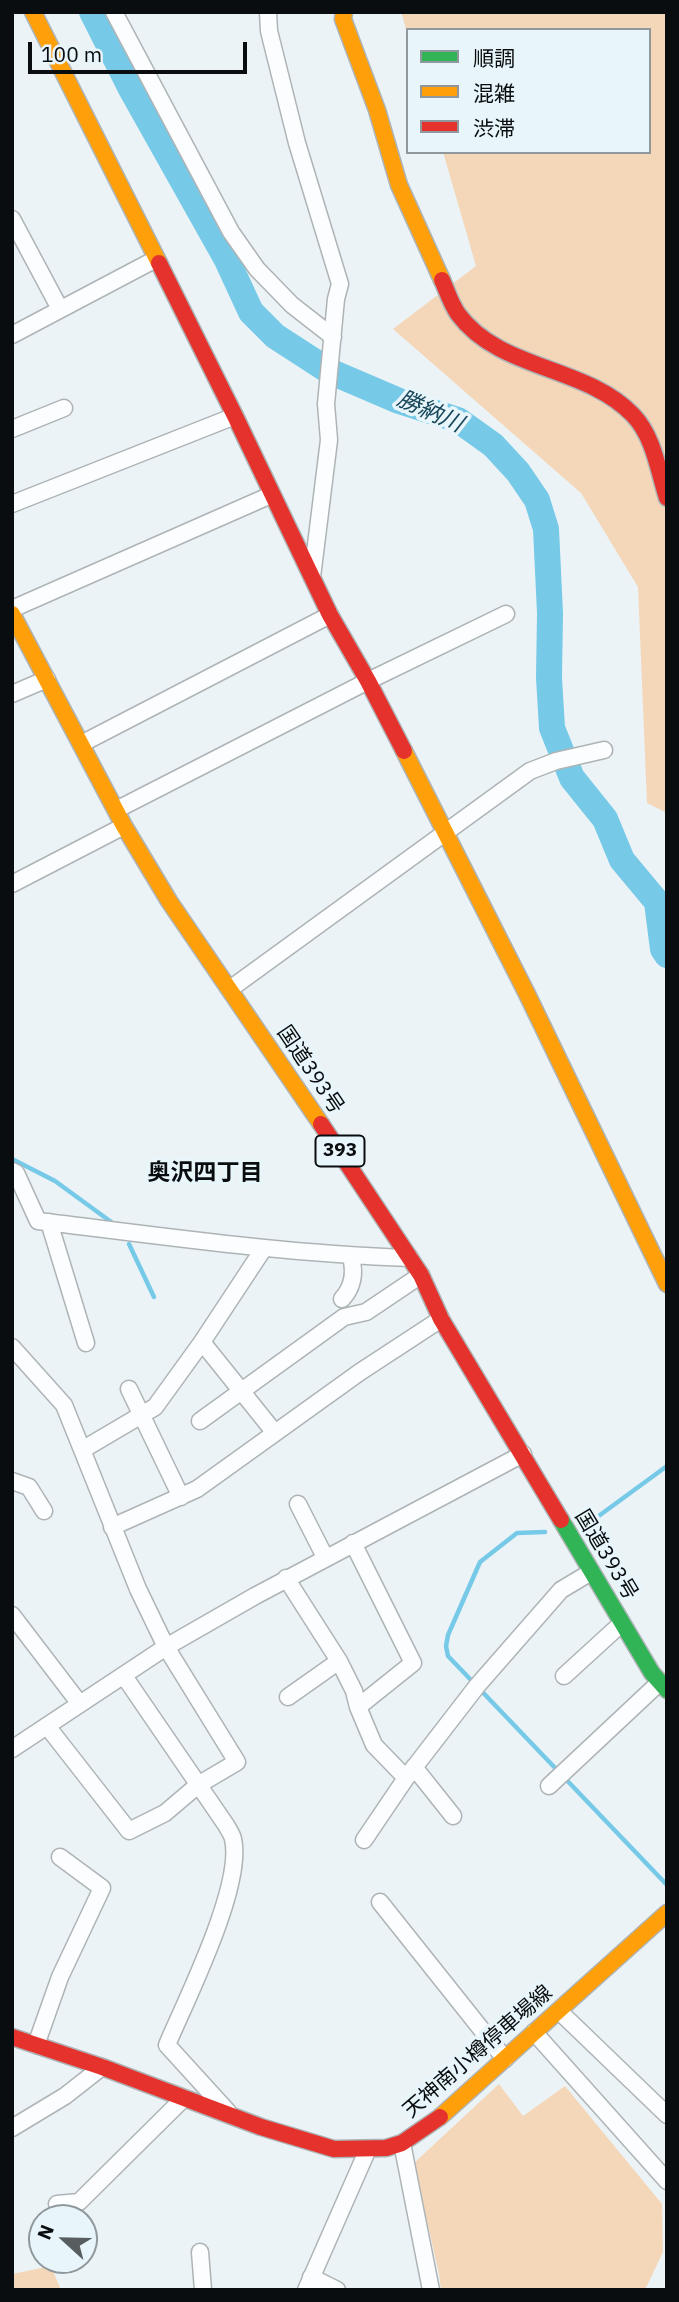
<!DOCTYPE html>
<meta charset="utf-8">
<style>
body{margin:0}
#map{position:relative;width:679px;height:2302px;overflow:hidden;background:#ecf3f6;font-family:"IBM Plex Sans","Noto Sans JP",sans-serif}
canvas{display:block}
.frame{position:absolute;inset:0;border:14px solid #090d0f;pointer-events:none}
.legend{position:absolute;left:406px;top:28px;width:245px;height:126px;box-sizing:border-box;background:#e8f5fa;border:2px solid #8f989c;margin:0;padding:9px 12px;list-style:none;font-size:21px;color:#090d0f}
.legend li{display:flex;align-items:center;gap:14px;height:35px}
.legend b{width:35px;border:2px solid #8f989c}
.north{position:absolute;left:28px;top:2204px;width:70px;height:70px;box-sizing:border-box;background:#e8f5fa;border:2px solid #8f989c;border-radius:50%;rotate:292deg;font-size:19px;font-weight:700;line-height:28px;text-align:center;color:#090d0f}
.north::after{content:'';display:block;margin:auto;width:24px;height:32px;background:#585e60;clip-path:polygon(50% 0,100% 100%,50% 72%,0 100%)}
.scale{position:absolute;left:28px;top:42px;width:219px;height:32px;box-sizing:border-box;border:4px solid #090d0f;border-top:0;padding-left:9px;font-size:21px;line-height:24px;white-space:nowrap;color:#090d0f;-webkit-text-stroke:5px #e8f5fa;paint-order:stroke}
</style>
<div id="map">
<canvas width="679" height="2302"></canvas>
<div class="frame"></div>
<ul class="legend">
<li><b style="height:9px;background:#30b455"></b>順調</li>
<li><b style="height:9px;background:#ff9f0a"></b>混雑</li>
<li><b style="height:9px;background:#e5322d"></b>渋滞</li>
</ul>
<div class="north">N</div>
<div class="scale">100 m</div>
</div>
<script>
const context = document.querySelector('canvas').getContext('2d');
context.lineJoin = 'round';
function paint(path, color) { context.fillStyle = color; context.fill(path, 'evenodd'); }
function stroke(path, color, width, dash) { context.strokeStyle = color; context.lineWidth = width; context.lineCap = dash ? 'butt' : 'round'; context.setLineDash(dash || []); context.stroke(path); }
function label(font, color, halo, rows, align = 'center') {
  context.font = font + ' "IBM Plex Sans","Noto Sans JP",sans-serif'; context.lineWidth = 7; context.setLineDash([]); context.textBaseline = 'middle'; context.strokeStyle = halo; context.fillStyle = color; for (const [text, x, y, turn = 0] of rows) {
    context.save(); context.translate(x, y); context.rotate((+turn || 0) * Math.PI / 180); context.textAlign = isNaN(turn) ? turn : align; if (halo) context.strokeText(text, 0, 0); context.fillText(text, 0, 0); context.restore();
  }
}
const green = new Path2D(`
 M 401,12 L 667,12 L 667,813 L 647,803 L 638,587 L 581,493 L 393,329 L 476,266 L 443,152 L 649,152 L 649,30 L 408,30 L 408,36 Z
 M 499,2084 L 523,2116 L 565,2086 L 662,2204 L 663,2252 L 645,2290 L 441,2290 L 439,2274 L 414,2163 Z
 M 51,2266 L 61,2290 L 12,2290 L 12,2274 Z`);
const stream = new Path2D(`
 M 12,1159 L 55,1181 L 114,1224
 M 129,1244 L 154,1297
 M 585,1526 L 667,1466
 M 545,1532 L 517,1533 L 480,1562 L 448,1635 L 446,1646 L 448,1656 L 667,1885`);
const river = new Path2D(`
 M 92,12 L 131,89 L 227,260 L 251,312 L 275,336 L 329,371 L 399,401 L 458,420 L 493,445 L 518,472 L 537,500 L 546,529 L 550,613 L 549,678 L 552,728 L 572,778 L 605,819 L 622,860 L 657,902 L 663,949 L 667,955`);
const street = new Path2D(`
 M 114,12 L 231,232 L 257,269 L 292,305 L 333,337
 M 268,12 L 269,31 L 297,143 L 340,284 L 336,299 L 326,404 L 329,440 L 312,577
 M 12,219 L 60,309
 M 12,335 L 156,259
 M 12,429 L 64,408
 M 12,504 L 235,416
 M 12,609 L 271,495
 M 12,694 L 47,679
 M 81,744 L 330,615
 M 116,810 L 368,681 L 506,614
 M 12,884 L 124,826
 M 230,989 L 530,771 L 556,761 L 604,750
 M 12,1171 L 16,1173 L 38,1221 C 162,1236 286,1254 410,1258
 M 49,1222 L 86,1343
 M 342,1299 C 353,1287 355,1272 351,1257
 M 202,1342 L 275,1433
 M 12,1347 L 64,1405 L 138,1589 L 166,1647 L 237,1762 L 198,1785 L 165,1813 L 129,1831 L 47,1726
 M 129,1389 L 181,1497
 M 200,1421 L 344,1317 L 366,1312 L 421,1275
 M 82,1450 L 155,1407 L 202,1342 L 264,1248
 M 12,1481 L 29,1487 L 44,1511
 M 298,1504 L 325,1557
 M 112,1527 L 197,1489 L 360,1372 L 441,1319
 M 353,1543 L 413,1663 L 358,1707
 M 286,1578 L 339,1661 L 354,1691 L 358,1707 L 374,1745 L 406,1778
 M 12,1615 L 80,1704
 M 124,1676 L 226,1825 C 228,1829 232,1834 233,1839 C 244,1885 186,2000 167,2045 L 228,2112
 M 564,1676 L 622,1623
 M 288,1697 L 339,1661
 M 12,1749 L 166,1647 L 255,1596 L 523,1454
 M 414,1767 L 453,1816
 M 549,1786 L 660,1682
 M 364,1840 L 406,1778 L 477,1686 L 561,1590 L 591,1572
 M 380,1902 L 505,2059
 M 559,2011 L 667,2115
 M 534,2032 L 667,2181
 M 36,2045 L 60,1977 L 102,1888 L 60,1857
 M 12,2128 L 65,2096 L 102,2067
 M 402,2143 L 431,2290
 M 57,2204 L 79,2202 L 184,2098
 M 200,2252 L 203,2290
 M 311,2277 L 337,2290
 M 306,2290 L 368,2149`);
const fast = new Path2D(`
 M 561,1520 L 652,1673 L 667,1690`);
const slow = new Path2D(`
 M 33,12 L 159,263
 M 344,12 L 343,19 L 377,110 L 399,185 L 442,280
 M 12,614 L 124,826 L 169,901 L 321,1124
 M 404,751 L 527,994 L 667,1284
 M 440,2117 L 667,1913`);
const jam = new Path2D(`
 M 159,263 L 235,416 L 330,615 L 368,681 L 404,751
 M 442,280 C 447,291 451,304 458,314 C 500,371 585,365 633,415 C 654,437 658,470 667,498
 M 321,1124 L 421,1275 L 441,1319 L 561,1520
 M 12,2037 L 102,2067 L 261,2127 L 334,2149 L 386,2148 L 402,2143 L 440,2117`);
const shields = [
 [340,1151,49]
];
const shieldNames = [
 ["393",340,1151]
];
const streetNames = [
 ["国道393号",310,1070,56],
 ["国道393号",606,1555,59],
 ["天神南小樽停車場線",478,2052,-41]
];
const waterNames = [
 ["勝納川",430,412,24]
];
const neighbourhoodNames = [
 ["奥沢四丁目",205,1173]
];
paint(green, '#f4d7b9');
stroke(stream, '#76cae8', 4.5);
stroke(river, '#76cae8', 26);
stroke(street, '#aeb4b6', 19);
stroke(fast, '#aeb4b6', 19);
stroke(slow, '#aeb4b6', 19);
stroke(jam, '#aeb4b6', 19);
stroke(street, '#fcfdfe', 16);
stroke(fast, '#30b455', 16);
stroke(slow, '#ff9f0a', 16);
stroke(jam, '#e5322d', 16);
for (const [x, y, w] of shields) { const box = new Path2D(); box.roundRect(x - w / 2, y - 15.5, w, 31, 5); context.fillStyle = '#e8f5fa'; context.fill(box); stroke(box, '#090d0f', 2); }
label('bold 19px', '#090d0f', null, shieldNames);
label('21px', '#090d0f', '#e8f5fa', streetNames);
label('italic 23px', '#174759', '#e8f5fa', waterNames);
label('bold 23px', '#090d0f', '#e8f5fa', neighbourhoodNames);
</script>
